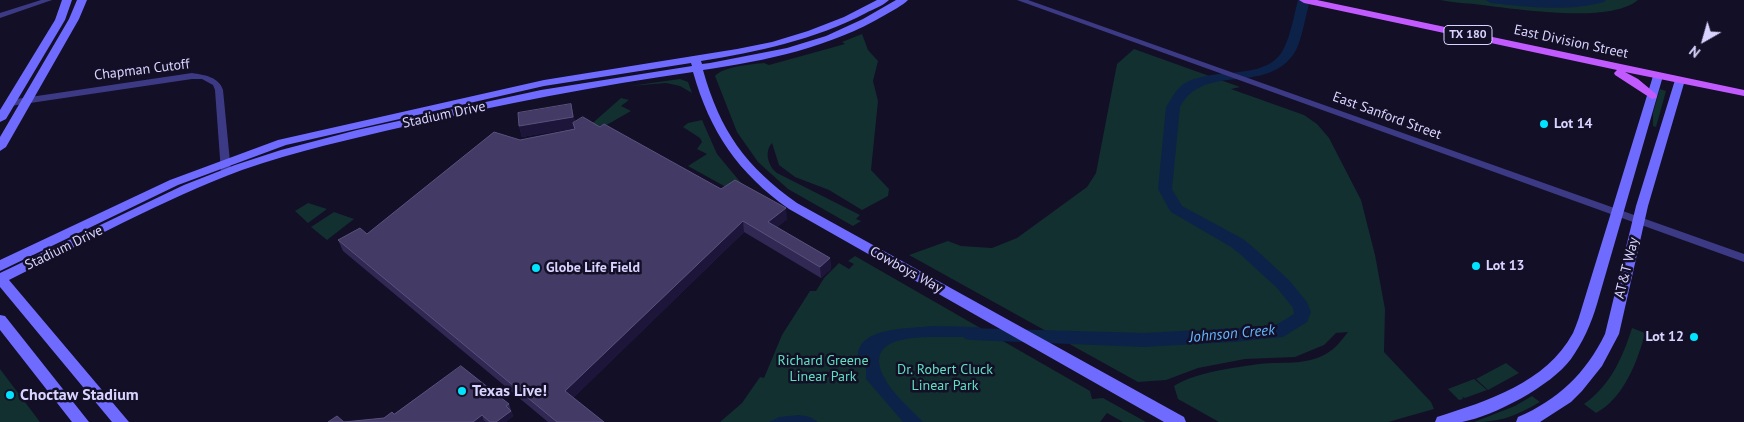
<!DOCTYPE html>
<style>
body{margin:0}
#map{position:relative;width:1744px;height:422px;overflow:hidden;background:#130f26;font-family:"PT Sans",sans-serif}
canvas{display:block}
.north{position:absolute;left:1679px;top:15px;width:50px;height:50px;-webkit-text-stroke:4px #130f26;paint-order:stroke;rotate:218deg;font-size:14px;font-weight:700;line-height:20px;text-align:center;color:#d9d4ff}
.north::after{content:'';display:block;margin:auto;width:18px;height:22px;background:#d9d4ff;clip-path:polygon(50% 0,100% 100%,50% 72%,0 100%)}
</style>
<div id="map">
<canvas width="1744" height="422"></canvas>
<div class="north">N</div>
</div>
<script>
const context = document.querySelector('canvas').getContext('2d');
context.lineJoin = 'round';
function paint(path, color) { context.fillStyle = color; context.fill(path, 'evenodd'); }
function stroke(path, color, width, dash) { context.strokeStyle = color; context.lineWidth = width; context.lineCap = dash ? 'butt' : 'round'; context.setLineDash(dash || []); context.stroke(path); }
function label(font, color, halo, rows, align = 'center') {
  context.font = font + ' "PT Sans",sans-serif'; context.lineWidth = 5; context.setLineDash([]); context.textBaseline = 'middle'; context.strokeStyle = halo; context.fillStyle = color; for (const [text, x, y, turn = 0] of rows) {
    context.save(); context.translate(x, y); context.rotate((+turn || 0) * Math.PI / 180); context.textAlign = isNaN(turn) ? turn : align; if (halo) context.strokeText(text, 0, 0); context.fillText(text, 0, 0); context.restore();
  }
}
const green = new Path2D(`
 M 1440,0 L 1638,0 C 1610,24 1517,9 1482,5 C 1468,3 1454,3 1440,0 Z
 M 862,34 L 868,50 L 878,61 L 873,81 L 878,101 L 871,170 L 889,189 L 888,196 L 862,210 L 829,190 L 795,177 L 779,165 L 772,143 C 764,152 768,166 777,173 L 860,215 L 856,219 L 861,221 L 853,226 L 788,189 L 758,162 L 737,132 L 715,76 C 722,67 752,64 764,63 L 769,65 L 845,44 L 842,42 Z
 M 1134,49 L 1240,87 L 1231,89 L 1304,115 L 1317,124 L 1329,138 L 1361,200 L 1375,255 L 1385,309 L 1384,352 L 1431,402 L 1434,409 L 1388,422 L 1219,422 L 1178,399 L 1174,386 C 1196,372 1233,368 1259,364 C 1285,361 1311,367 1333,349 C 1339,344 1344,337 1348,332 L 1336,333 L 1324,345 L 1295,357 L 1245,359 L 1198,368 L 1166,380 L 1138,382 L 909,255 L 948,241 L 961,246 L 992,248 L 1017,238 L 1087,187 L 1096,173 L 1117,64 Z
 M 680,79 L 688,82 L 692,93 L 680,86 L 666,83 L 630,86 Z
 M 1660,89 L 1666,91 L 1656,127 L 1653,126 L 1653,113 Z
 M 621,98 L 629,100 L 621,106 L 631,111 L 596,131 L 587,128 Z
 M 702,120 L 717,154 L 742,184 L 733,191 L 688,166 L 707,154 L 697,149 L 702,142 L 700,138 L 683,127 L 688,123 Z
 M 308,203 L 327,209 L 308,223 L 295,211 Z
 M 334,212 L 354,219 L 327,240 L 311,227 Z
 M 855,256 L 1090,391 L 1092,399 L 1103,398 L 1146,422 L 1123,422 L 1107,413 L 1100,422 L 720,422 L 742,403 L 760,377 L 764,378 L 782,335 L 810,291 L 816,291 L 824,278 L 839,263 L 849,269 L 854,264 L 848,261 Z
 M 1632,328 L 1645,333 C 1638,361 1623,399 1596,413 L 1584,404 C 1610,386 1623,357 1632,328 Z
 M 1506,363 L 1519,373 L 1488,390 L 1476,379 Z
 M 0,369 L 40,422 L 0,422 Z
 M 1474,379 L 1487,390 L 1465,398 L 1462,397 L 1463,399 L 1459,400 L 1448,389 Z
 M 1532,396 L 1540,402 C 1515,416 1502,422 1474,422 L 1515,406 Z`);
const water = new Path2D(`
 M 931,326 L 977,327 L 995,337 C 980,337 964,337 949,337 C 926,337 863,333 883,375 C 891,393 910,408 923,422 L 903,422 L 866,379 L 866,361 L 858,355 C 860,326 911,329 931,326 Z
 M 799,415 L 810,417 L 818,422 L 769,422 L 779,417 Z`);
const river = new Path2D(`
 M 1298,0 L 1310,0 C 1306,14 1302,40 1295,52 C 1266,97 1205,61 1180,107 L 1172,189 L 1182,206 L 1243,239 L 1253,247 L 1289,280 L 1307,302 L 1311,312 L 1307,322 L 1283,337 L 1234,342 L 1144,347 L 971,340 L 965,339 L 962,334 L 965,329 L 971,328 L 1144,333 L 1274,326 L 1294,314 L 1293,308 L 1277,288 L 1241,255 L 1231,247 L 1171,212 L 1169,209 L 1158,189 L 1166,107 C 1170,101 1174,93 1179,88 C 1205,63 1267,85 1284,48 C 1291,34 1294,15 1298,0 Z
 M 1485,0 L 1606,0 L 1604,2 C 1567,12 1528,7 1491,3 Z`);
const street = new Path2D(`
 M 41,0 L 52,0 L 0,18 L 0,13 Z
 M 1017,0 L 1028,0 L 1744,254 L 1744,262 Z
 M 192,73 C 205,75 219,77 223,90 L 231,172 L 229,174 L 223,174 L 221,172 L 215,90 L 213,85 L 202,79 L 192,79 L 10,106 L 6,103 L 10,100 Z`);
const secondary = new Path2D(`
 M 62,0 L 72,0 L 65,20 L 6,119 L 0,122 L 0,110 L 55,20 Z
 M 77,0 L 87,0 L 79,19 L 6,147 L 0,151 L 0,137 L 69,19 Z
 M 877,0 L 889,0 C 883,6 873,9 866,13 C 814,40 757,52 701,61 L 702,64 L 710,63 L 787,48 L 826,36 L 863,19 L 896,0 L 908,0 C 902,6 893,10 885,15 C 831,47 766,61 703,70 C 720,131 746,167 797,203 L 1184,417 L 1186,422 L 1164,422 L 789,209 C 738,173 710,132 693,72 C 595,86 503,104 407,126 C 351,139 296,151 242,170 C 162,200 86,242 9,280 L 129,422 L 112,422 L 0,287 L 0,273 L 184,185 L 235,165 L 281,150 L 357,130 L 541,90 L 692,66 L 691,63 L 544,86 L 286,145 L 178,185 L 0,271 L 0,260 L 170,180 L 278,140 L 544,80 L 737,49 L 772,42 L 808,31 L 844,17 Z
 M 1658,73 L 1663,76 L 1597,304 C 1591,324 1583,342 1571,359 C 1551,386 1494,416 1462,422 C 1454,422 1444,422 1435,422 L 1437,417 C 1487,401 1546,383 1573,333 C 1577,324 1580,314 1583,304 L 1653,76 Z
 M 1680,77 L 1685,80 L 1648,206 L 1619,334 L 1602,366 L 1582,391 L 1571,402 L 1540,422 L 1516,422 L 1518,417 C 1558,400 1586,373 1605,334 L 1636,206 L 1675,80 Z
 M 0,315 L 5,316 L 89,422 L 72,422 L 0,330 Z`);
const primary = new Path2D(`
 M 1299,0 L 1317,0 L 1744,90 L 1744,96 L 1625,72 L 1638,79 L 1656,94 L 1657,96 L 1656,98 L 1652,99 L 1615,75 L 1614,73 L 1617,70 L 1304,3 Z`);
const wall = new Path2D(`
 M 571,104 L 575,122 L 600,127 L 721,189 L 787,219 L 777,227 L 830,258 L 831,269 L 821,278 L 744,232 L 573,398 L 604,422 L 548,422 L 343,251 L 338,240 L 367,234 L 520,140 L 575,129 L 575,128 L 522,137 L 519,126 Z
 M 509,404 L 513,416 L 506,422 L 486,422 L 484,421 L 483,422 L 328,422 L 344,422 L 384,418 L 394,414 Z`);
const shadedWall = new Path2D(`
 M 571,104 L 576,128 L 522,137 L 519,126 Z
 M 786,208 L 787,219 L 769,233 L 768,222 Z
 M 743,221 L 744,232 L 569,402 L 565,391 Z
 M 830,258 L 831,269 L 821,278 L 820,267 Z
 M 511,411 L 513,416 L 506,422 L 496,422 Z
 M 482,415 L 484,421 L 483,422 L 473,422 Z`);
const building = new Path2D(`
 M 571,104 L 573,117 L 519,126 L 518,113 Z
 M 583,117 L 600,127 L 604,124 L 721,189 L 735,180 L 786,208 L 768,222 L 830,258 L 820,267 L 743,221 L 565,391 L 604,422 L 557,422 L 338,240 L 360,228 L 367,234 L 494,132 L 520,140 L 575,129 L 573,123 Z
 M 461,366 L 509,404 L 506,406 L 511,411 L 496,422 L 490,422 L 482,415 L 473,422 L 328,422 L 337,416 L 344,422 L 384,418 L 392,412 L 394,414 Z`);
const markers = [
 [1544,124,5,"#00e5ff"],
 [1476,266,5,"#00e5ff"],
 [536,268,5,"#00e5ff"],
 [1694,337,5,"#00e5ff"],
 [462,391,5,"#00e5ff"],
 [10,395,5,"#00e5ff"]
];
const shields = [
 [1468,35,48]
];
const shieldNames = [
 ["TX 180",1468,35]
];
const streetNames = [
 ["East Division Street",1571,42,12],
 ["Chapman Cutoff",142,70,-7],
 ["Stadium Drive",444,115,-12],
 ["East Sanford Street",1387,116,20],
 ["Stadium Drive",64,248,-26],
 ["AT&T Way",1627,268,-76],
 ["Cowboys Way",906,270,29]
];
const poiNames = [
 ["Lot 14",1554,124],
 ["Lot 13",1486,266],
 ["Globe Life Field",546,268],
 ["Lot 12",1684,337,"right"]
];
const parkNames = [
 ["Richard Greene",823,361],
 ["Linear Park",823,377],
 ["Dr. Robert Cluck",945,370],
 ["Linear Park",945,386]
];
const waterNames = [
 ["Johnson Creek",1232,334,-5]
];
const nearPoinames = [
 ["Texas Live!",472,391],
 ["Choctaw Stadium",20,395]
];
paint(green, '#12302f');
paint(water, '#0c2248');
paint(river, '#0c2248');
paint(street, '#3d3a85');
paint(secondary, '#6f6bff');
paint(primary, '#c25bff');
paint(wall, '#312854');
paint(shadedWall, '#1d163a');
paint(building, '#433a66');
stroke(building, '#5a527e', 1);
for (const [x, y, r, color] of markers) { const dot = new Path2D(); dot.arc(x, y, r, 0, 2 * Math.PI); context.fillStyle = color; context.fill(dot); stroke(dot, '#130f26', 2); }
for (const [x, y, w] of shields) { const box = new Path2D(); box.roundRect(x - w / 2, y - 9.5, w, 19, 4); context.fillStyle = '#130f26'; context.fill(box); stroke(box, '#d9d4ff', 1); }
label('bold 12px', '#d9d4ff', null, shieldNames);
label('14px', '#d9d4ff', '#130f26', streetNames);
label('bold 14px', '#d9d4ff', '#130f26', poiNames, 'left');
label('14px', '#5fe0c0', '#130f26', parkNames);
label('italic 15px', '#62b6ff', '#130f26', waterNames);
label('bold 16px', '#d9d4ff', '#130f26', nearPoinames, 'left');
</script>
